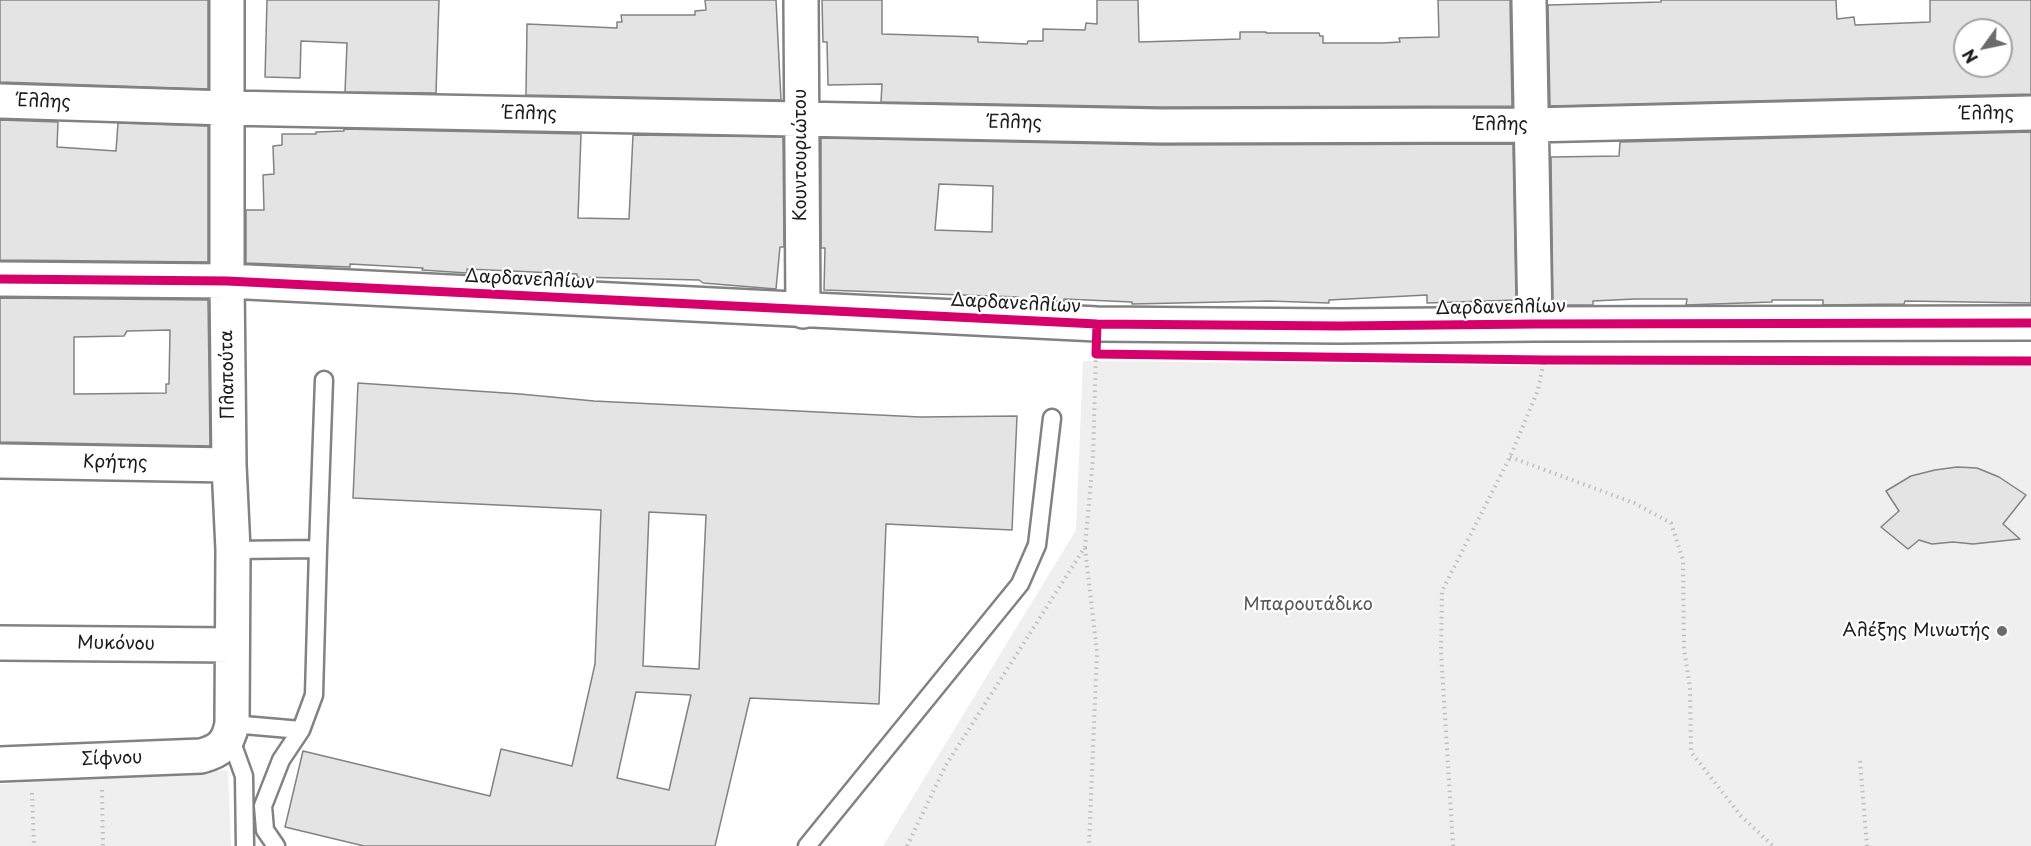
<!DOCTYPE html>
<meta charset="utf-8">
<style>
body{margin:0}
#map{position:relative;width:2031px;height:846px;overflow:hidden;background:#fff;font-family:"Playpen Sans",sans-serif}
canvas{display:block}
.north{position:absolute;left:1953px;top:18px;width:60px;height:60px;box-sizing:border-box;background:#fff;border:2px solid #a4a4a4;border-radius:50%;rotate:237deg;font-size:16px;font-weight:700;line-height:24px;text-align:center;color:#1c1c1c}
.north::after{content:'';display:block;margin:auto;width:21px;height:27px;background:#6b6b6b;clip-path:polygon(50% 0,100% 100%,50% 72%,0 100%)}
</style>
<div id="map">
<canvas width="2031" height="846"></canvas>
<div class="north">N</div>
</div>
<script>
const context = document.querySelector('canvas').getContext('2d');
context.lineJoin = 'round';
function paint(path, color) { context.fillStyle = color; context.fill(path, 'evenodd'); }
function stroke(path, color, width, dash) { context.strokeStyle = color; context.lineWidth = width; context.lineCap = dash ? 'butt' : 'round'; context.setLineDash(dash || []); context.stroke(path); }
function label(font, color, halo, rows, align = 'center') {
  context.font = font + ' "Playpen Sans",sans-serif'; context.lineWidth = 4.5; context.setLineDash([]); context.textBaseline = 'middle'; context.strokeStyle = halo; context.fillStyle = color; for (const [text, x, y, turn = 0] of rows) {
    context.save(); context.translate(x, y); context.rotate((+turn || 0) * Math.PI / 180); context.textAlign = isNaN(turn) ? turn : align; if (halo) context.strokeText(text, 0, 0); context.fillText(text, 0, 0); context.restore();
  }
}
const green = new Path2D(`
 M 1083,361 L 1542,366 L 1893,363 L 2031,365 L 2031,846 L 883,846 L 1076,530 Z
 M 228,770 L 231,846 L 0,846 L 0,784 Z`);
const building = new Path2D(`
 M 0,0 L 208,0 L 208,89 L 0,82 Z
 M 267,0 L 439,0 L 436,93 L 345,92 L 347,43 L 301,41 L 300,78 L 265,77 Z
 M 705,0 L 776,0 L 781,100 L 526,95 L 527,24 L 617,28 L 617,22 L 622,22 L 621,15 L 695,15 L 695,11 L 706,10 Z
 M 822,0 L 882,0 L 882,34 L 978,37 L 978,42 L 1027,44 L 1028,41 L 1043,41 L 1043,29 L 1085,30 L 1086,23 L 1097,24 L 1097,0 L 1138,0 L 1139,42 L 1240,39 L 1240,32 L 1266,32 L 1266,33 L 1319,33 L 1320,36 L 1323,36 L 1323,43 L 1382,43 L 1400,42 L 1399,38 L 1439,37 L 1438,0 L 1510,0 L 1512,106 L 1161,107 L 881,102 L 882,84 L 828,85 L 827,42 L 823,42 Z
 M 1661,0 L 1836,0 L 1837,19 L 1854,17 L 1855,25 L 1930,22 L 1930,0 L 2031,0 L 2031,94 L 1550,106 L 1548,5 L 1661,2 ZM 1965,30 L 2001,30 L 2001,66 L 1965,66 Z
 M 0,120 L 58,122 L 57,147 L 116,151 L 118,123 L 208,126 L 208,262 L 0,260 Z
 M 344,129 L 581,134 L 578,218 L 629,219 L 633,135 L 783,137 L 784,247 L 780,247 L 776,289 L 703,283 L 699,280 L 577,277 L 577,274 L 467,269 L 467,273 L 422,270 L 423,268 L 350,264 L 350,267 L 246,263 L 246,210 L 264,210 L 263,175 L 274,174 L 273,146 L 282,145 L 282,134 L 316,134 L 316,132 L 344,131 Z
 M 2031,132 L 2031,303 L 1905,301 L 1904,304 L 1823,305 L 1823,300 L 1772,300 L 1772,302 L 1686,305 L 1687,299 L 1635,299 L 1593,301 L 1593,305 L 1553,305 L 1551,157 L 1619,156 L 1620,142 Z
 M 821,138 L 1161,145 L 1513,144 L 1516,300 L 1427,303 L 1427,295 L 1329,300 L 1329,303 L 1269,301 L 1132,304 L 1132,302 L 1064,299 L 1064,301 L 1018,300 L 1018,297 L 824,290 L 825,248 L 821,248 ZM 939,184 L 993,186 L 992,232 L 935,230 Z
 M 0,298 L 208,300 L 210,446 L 0,442 ZM 170,330 L 169,384 L 166,384 L 166,393 L 74,394 L 74,337 L 124,336 L 127,331 Z
 M 358,383 L 520,394 L 594,401 L 920,417 L 1017,416 L 1012,530 L 886,524 L 879,704 L 750,698 L 715,846 L 364,846 L 285,827 L 303,751 L 490,796 L 501,749 L 572,766 L 595,664 L 601,510 L 353,498 ZM 649,512 L 706,515 L 699,669 L 643,666 ZM 636,692 L 691,695 L 669,790 L 617,778 Z
 M 1957,467 L 1977,468 L 1999,477 L 2026,495 L 2003,524 L 2020,539 L 1973,544 L 1953,542 L 1932,544 L 1919,540 L 1908,549 L 1881,527 L 1899,511 L 1886,491 L 1911,476 L 1935,470 Z`);
const path = new Path2D(`
 M 1510,457 L 1634,503 L 1671,523 L 1683,560 L 1684,648 L 1690,688 L 1691,752 L 1741,816 L 1773,846
 M 1085,548 L 1097,652 L 1089,846
 M 1860,761 L 1867,846
 M 102,790 L 103,846
 M 32,793 L 34,846
 M 907,846 L 946,765 L 1085,547 L 1093,458 L 1096,354
 M 1453,846 L 1441,652 L 1442,591 L 1510,457 L 1538,390 L 1544,360 L 1543,353`);
const service = new Path2D(`
 M 318,549 L 324,380
 M 233,550 L 318,549 L 314,695 L 301,730 L 281,760 L 263,806 L 265,830 L 276,846
 M 232,724 L 301,730
 M 230,737 L 244,776 L 245,846
 M 807,846 L 1020,584 L 1037,545 L 1052,418`);
const minor = new Path2D(`
 M 801,0 L 803,311
 M 1529,0 L 1535,324
 M 0,101 L 227,108 L 1161,126 L 1532,125 L 2031,113
 M 0,279 L 227,281 L 1097,324 L 1340,326 L 1535,324 L 2031,323
 M 0,461 L 229,465
 M 0,643 L 232,645
 M 0,764 L 201,756 C 220,751 228,744 232,724 L 233,550 L 229,465 L 227,281 L 227,0`);
const cycleway = new Path2D(`
 M 0,279 L 227,281 L 1097,324 L 1340,326 L 1535,324 L 2031,323
 M 1097,324 L 1096,354 L 1544,360 L 2031,361`);
const markers = [
 [2002,631,6,"#6b6b6b"]
];
const streetNames = [
 ["Έλλης",44,102,2],
 ["Έλλης",530,114,1],
 ["Έλλης",1987,114,-1],
 ["Έλλης",1015,123,1],
 ["Έλλης",1501,125],
 ["Κουντουριώτου",801,155,-90],
 ["Δαρδανελλίων",530,280,3],
 ["Δαρδανελλίων",1016,304,3],
 ["Δαρδανελλίων",1501,308,-1],
 ["Πλαπούτα",228,375,-91],
 ["Κρήτης",115,463,1],
 ["Μυκόνου",116,644,1],
 ["Σίφνου",112,759,-2]
];
const parkNames = [
 ["Μπαρουτάδικο",1308,605]
];
const poiNames = [
 ["Αλέξης Μινωτής",1990,631]
];
paint(green, '#efefef');
paint(building, '#e4e4e4');
stroke(building, '#828282', 1.5);
stroke(service, '#828282', 21);
stroke(minor, '#828282', 38);
stroke(path, '#bebebe', 4, [1.5, 4.5]);
stroke(service, '#fff', 16);
stroke(minor, '#fff', 33);
stroke(cycleway, '#d6006c', 9);
for (const [x, y, r, color] of markers) { const dot = new Path2D(); dot.arc(x, y, r, 0, 2 * Math.PI); context.fillStyle = color; context.fill(dot); stroke(dot, '#fff', 2); }
label('18px', '#1c1c1c', '#fff', streetNames);
label('18px', '#575757', '#fff', parkNames);
label('18px', '#1c1c1c', '#fff', poiNames, 'right');
</script>
